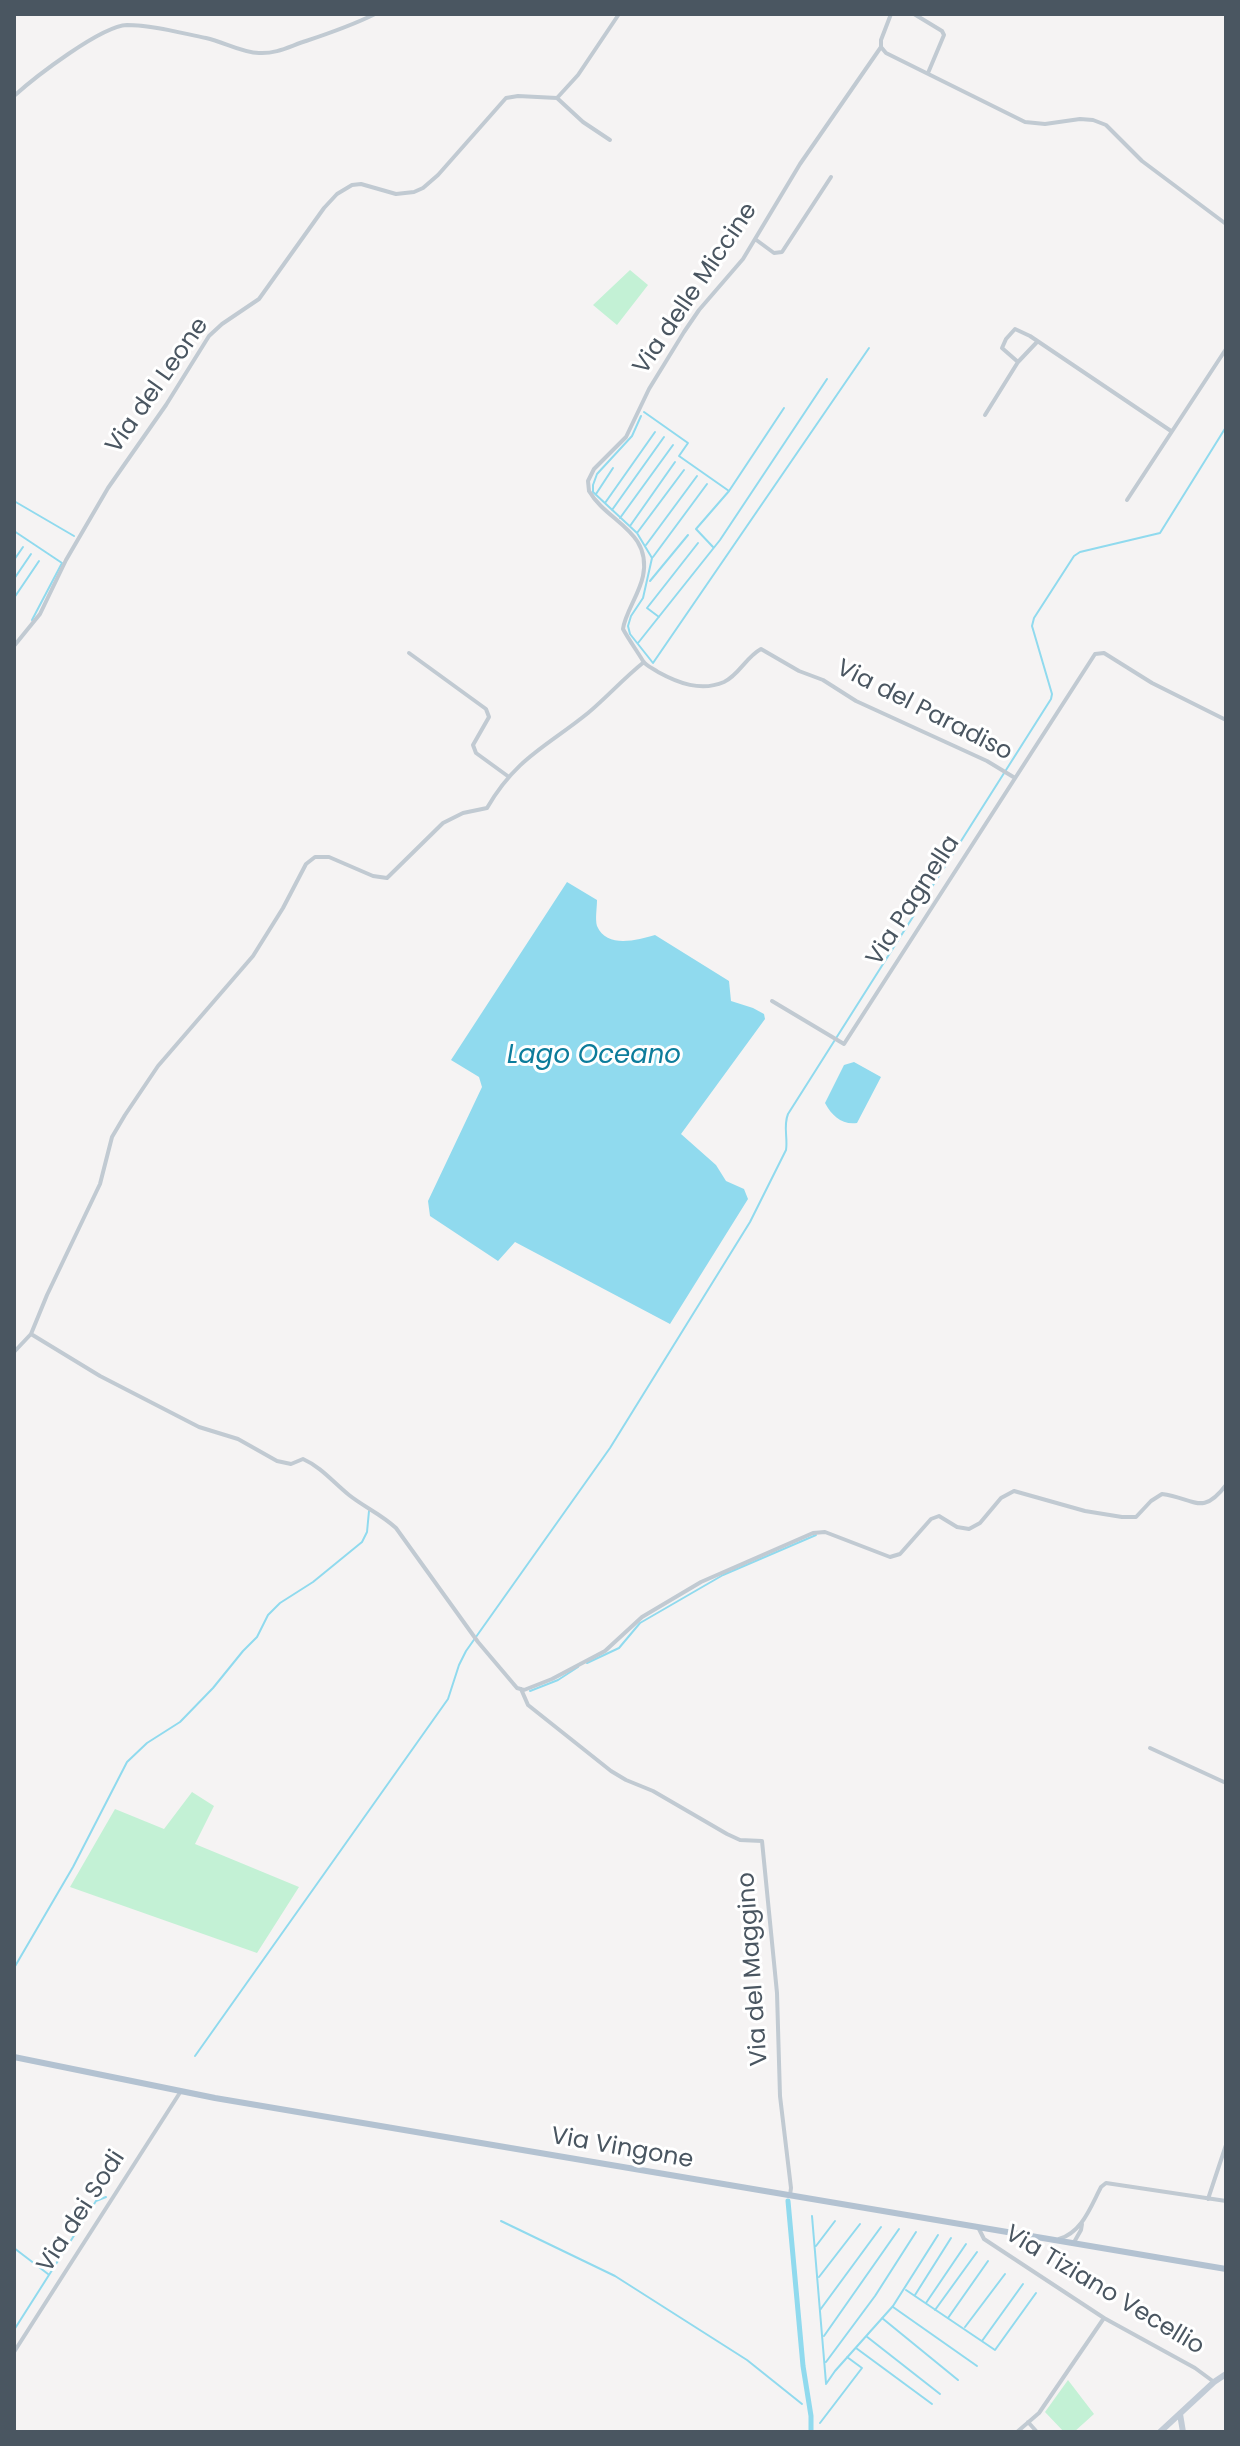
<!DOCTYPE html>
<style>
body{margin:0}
#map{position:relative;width:1240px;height:2446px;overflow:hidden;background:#f5f3f3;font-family:Poppins,sans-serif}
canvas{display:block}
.frame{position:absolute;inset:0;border:16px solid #4a5661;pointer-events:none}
</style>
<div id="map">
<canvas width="1240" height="2446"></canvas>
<div class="frame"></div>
</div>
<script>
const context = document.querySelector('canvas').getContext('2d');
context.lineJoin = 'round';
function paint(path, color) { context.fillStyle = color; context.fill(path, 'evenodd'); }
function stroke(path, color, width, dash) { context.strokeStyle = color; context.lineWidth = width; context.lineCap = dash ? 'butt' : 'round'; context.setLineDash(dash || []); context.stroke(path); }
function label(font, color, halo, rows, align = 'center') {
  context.font = font + ' Poppins,sans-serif'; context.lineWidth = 6; context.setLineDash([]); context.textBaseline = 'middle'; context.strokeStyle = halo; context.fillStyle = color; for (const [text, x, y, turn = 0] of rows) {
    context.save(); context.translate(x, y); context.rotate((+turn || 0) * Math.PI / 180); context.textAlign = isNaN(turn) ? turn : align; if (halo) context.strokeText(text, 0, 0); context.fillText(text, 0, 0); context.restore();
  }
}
const green = new Path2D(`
 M 630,270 L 648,285 L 617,325 L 593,305 Z
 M 192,1792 L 214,1806 L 195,1844 L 299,1887 L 257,1953 L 70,1887 L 115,1809 L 164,1829 Z
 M 1068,2380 L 1094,2414 L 1074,2432 L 1064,2432 L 1045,2412 Z`);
const water = new Path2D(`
 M 567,882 L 597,900 C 597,908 595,919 597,926 C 607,949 637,940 655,935 L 729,981 L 731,1001 L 753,1008 L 764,1014 L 765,1019 L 681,1134 L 716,1165 L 726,1181 L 744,1189 L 748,1199 L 670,1324 L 515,1242 L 498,1261 L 430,1216 L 428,1201 L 482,1087 L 479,1077 L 451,1060 Z
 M 854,1062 L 881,1077 L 857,1123 C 842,1125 832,1116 825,1103 L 844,1065 Z`);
const stream = new Path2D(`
 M 644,412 L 688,443 L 679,456 L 729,491
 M 641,416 L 632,436 L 597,474 L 593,485 L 593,492 L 637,533 L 652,558 L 643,598 L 631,616 L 628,626 L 630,634 L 653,663 L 869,348
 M 596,494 L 613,468
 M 14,501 L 74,536
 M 605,503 L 655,432
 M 612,510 L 664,437
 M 620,518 L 673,445
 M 630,526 L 675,462
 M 14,531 L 62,563 L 32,620
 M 637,533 L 684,470
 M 646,545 L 697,476
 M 713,547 L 696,529 L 729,491 L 784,408
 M 653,557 L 707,484
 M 14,560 L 23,547
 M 14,579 L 31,554
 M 650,581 L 688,535
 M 14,598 L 39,561
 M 659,617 L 647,608 L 698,543
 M 638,643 L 720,540 L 827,379
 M 587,1663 L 619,1648 L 640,1623 L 723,1575 L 816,1535
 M 530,1691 L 558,1680 L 578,1667
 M 14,1968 L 73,1867 L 127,1762 L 147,1743 L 180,1722 L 213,1688 L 243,1651 L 257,1637 L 268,1615 L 280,1603 L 313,1582 L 362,1542 L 367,1532 L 369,1511
 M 195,2056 L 448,1699 L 459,1665 L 466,1651 L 610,1448 L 750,1222 L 786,1150 C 788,1138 783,1126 788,1114 L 1051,699 L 1052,694 L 1032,626 L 1034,618 L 1074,556 L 1080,552 L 1160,533 L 1226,427
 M 812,2216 L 826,2383
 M 501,2221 L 615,2276 L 747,2360 L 802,2404
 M 816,2246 L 835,2221
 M 14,2248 L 48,2274
 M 819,2277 L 860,2224
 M 906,2290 L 995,2350 L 1036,2293
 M 915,2295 L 951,2238
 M 926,2303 L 966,2244
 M 893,2307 L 977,2366
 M 820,2310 L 881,2227
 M 935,2310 L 977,2252
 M 882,2318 L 958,2380
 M 948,2318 L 988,2261
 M 965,2327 L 1005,2274
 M 14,2330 L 96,2201 L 106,2197
 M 824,2336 L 899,2229
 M 866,2336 L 940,2394
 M 982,2341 L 1023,2284
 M 856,2348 L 932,2404
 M 826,2362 L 875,2296 L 916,2232
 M 826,2384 L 835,2371 L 893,2306 L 938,2235
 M 820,2423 L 862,2368 L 847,2357`);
const canal = new Path2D(`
 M 788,2201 L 803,2366 L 811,2416 L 811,2432`);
const street = new Path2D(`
 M 891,14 L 881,40 L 881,47 L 800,164 L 743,259 L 699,310 L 684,332 L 649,389 L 626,437 L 594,469 L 588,481 L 589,491 C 607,522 652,531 643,576 C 639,595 625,613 623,629 C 629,640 637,651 643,661 C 646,666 654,669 658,672 C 678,683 701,692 724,682 C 739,675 746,657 761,649 L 799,671 L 823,680 L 856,701 L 987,761 L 1015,778
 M 914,14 L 942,31 L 944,35 L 928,73
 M 881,47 L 886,53 L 1025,122 L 1045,124 L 1080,119 L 1093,120 L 1106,125 L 1142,161 L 1226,224
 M 14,96 C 35,77 101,26 127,25 C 153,25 181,33 206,38 C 224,42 242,53 259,53 C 277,54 290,46 306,41 C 330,33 353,25 375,14
 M 557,98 L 583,122 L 610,140
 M 755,239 L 774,253 L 782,252 L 831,177
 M 1018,362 L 1002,348 L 1006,339 L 1015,329 L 1030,336 L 1171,431
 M 985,415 L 1018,362 L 1037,342
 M 1127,500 L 1226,349
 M 14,646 L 40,614 L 66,560 L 108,488 L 166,405 L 209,336 L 222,324 L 259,299 L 324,208 L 337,194 L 352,185 L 361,184 L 396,194 L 414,192 L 423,188 L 438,175 L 506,98 L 518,96 L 557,98 L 578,75 L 619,14
 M 409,653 L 486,709 L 489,717 L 473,745 L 476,753 L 509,777
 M 772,1001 L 844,1044 L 1095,654 L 1104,653 L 1152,683 L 1226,720
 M 31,1334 L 47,1295 L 100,1184 L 112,1137 L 125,1115 L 158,1066 L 253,956 L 283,908 L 306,864 L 315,857 L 329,857 L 373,876 L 387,878 L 443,823 L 463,813 L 487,808 C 516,758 546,747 588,713 C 607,697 624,678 644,662
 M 14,1352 L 31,1334 L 100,1376 L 199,1427 L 238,1439 L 277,1461 L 291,1464 L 303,1459 C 321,1467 333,1482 349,1495 C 364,1507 381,1514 396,1528 L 478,1642 L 517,1688 L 524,1690 L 552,1679 L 605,1651 L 642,1617 L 701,1582 L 813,1533 L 825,1532 L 890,1557 L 900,1554 L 931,1519 L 939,1516 L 957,1527 L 969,1529 L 980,1523 L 1001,1498 L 1014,1491 L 1085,1511 L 1122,1517 L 1136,1517 L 1151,1501 L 1162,1494 C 1194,1498 1202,1517 1226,1485
 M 521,1689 L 528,1705 L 611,1771 L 626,1780 L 653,1791 L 727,1834 L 740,1840 L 762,1841 L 777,1993 L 780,2096 L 791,2188 L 790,2195
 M 1150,1748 L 1226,1783
 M 1208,2199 L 1226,2145
 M 978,2227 L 984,2239 L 1104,2318 L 1195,2368 L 1214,2382
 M 1059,2239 C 1082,2232 1090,2208 1101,2187 L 1106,2183 L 1226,2201
 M 1073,2244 L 1081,2230 L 1082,2224
 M 14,2352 L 181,2091
 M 1028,2422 L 1037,2432
 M 1017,2432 L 1039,2413 L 1104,2318`);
const secondary = new Path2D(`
 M 1180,2414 L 1183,2432
 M 1160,2432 L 1214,2382 L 1226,2374`);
const primary = new Path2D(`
 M 14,2057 L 215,2098 L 1226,2269`);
const streetNames = [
 ["Via delle Miccine",696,289,-56],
 ["Via del Leone",158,386,-55],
 ["Via del Paradiso",924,711,27],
 ["Via Pagnella",914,901,-57],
 ["Via del Maggino",754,1969,-94],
 ["Via Vingone",622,2149,10],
 ["Via dei Sodi",82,2212,-57],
 ["Via Tiziano Vecellio",1104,2291,31]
];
const waterNames = [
 ["Lago Oceano",594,1056]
];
paint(green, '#c3f1d5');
paint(water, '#90daee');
stroke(stream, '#90daee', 2);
stroke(canal, '#90daee', 5);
stroke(street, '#c1cad2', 4);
stroke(secondary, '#c1cbd6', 6);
stroke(primary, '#b3c2d1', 6);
label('24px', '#4a5661', '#fff', streetNames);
label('italic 26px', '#0c7c9b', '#fff', waterNames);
</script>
